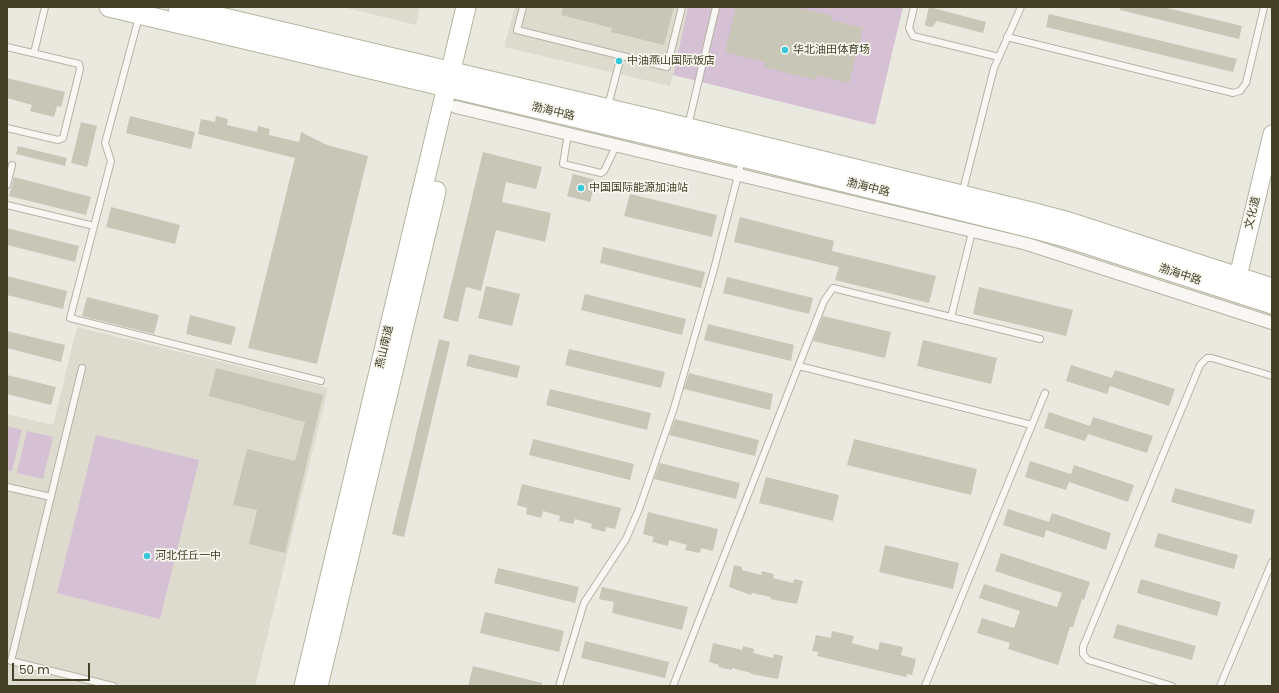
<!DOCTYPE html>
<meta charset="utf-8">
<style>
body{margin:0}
#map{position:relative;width:1279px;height:693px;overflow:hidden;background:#eae9e0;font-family:Poppins,sans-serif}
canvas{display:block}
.frame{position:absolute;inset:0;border:8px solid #434027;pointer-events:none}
.scale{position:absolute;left:12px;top:663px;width:78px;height:18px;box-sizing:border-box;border:2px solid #434027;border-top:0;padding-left:5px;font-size:12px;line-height:14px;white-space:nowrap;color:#434027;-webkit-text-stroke:3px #f7f6ef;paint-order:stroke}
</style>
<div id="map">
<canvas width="1279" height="693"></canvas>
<div class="frame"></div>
<div class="scale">50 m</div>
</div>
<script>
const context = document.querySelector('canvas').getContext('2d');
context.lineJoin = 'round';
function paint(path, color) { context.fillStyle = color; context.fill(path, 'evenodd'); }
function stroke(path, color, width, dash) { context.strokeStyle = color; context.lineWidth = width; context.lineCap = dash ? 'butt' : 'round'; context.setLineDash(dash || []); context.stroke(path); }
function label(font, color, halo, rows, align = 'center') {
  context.font = font + ' Poppins,"Noto Sans SC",sans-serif'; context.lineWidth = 3.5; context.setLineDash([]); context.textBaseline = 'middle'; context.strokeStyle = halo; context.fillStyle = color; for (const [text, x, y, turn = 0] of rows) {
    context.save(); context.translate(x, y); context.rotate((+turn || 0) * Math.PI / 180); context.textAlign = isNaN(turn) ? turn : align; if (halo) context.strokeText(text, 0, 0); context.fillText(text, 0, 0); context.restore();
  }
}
const built = new Path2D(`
 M 343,7 L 420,7 L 416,25 Z
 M 515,7 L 688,7 L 670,86 L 504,47 Z
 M 77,327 L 328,388 L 255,686 L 7,686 L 7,414 L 53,425 Z`);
const green = new Path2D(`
 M 688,7 L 903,7 L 875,125 L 673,75 Z
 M 7,426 L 22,430 L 12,471 L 7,470 Z
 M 27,431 L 53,437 L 43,479 L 17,473 Z
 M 96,435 L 199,460 L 160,619 L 57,593 Z`);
const building = new Path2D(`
 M 563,7 L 674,7 L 664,45 L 611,32 L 612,28 L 561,15 Z
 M 736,7 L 795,7 L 832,16 L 831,20 L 863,28 L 849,83 L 817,75 L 816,80 L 764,67 L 765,62 L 725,52 Z
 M 929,7 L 986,22 L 983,33 L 937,21 L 932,27 L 926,26 L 925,24 Z
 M 1120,7 L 1163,7 L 1242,26 L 1239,39 L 1120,10 Z
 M 1049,14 L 1237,59 L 1233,72 L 1046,27 Z
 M 7,78 L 65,92 L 61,107 L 57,106 L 54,117 L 30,111 L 32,105 L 7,98 Z
 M 130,116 L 195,132 L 191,149 L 126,133 Z
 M 216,116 L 228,119 L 227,125 L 257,132 L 258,126 L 270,129 L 269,135 L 299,142 L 301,132 L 327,145 L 368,156 L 317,364 L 248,348 L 295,158 L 198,134 L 201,119 L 215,122 Z
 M 81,122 L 97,126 L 87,167 L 71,163 Z
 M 18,146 L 67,158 L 65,166 L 16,154 Z
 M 483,152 L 542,167 L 536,189 L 506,182 L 502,202 L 551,213 L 545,242 L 496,230 L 481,291 L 466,287 L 458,322 L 443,318 Z
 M 573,174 L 596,180 L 590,202 L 567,196 Z
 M 14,177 L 91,197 L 86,215 L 9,196 Z
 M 630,194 L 717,215 L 712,237 L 624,216 Z
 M 111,207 L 180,225 L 175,244 L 106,227 Z
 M 740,217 L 834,241 L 832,251 L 936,276 L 929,303 L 835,280 L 839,267 L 734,242 Z
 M 7,228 L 79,246 L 75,262 L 7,245 Z
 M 603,247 L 705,272 L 701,288 L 600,263 Z
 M 7,276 L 67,291 L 63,309 L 7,295 Z
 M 727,277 L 813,298 L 809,314 L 723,293 Z
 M 486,286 L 520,294 L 512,326 L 478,318 Z
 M 979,287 L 1073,310 L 1066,336 L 973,314 Z
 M 585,294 L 686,319 L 682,335 L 581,310 Z
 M 87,297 L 159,315 L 154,334 L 82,316 Z
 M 190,315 L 236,327 L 231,345 L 186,334 Z
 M 823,316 L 891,332 L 885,358 L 813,341 Z
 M 708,324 L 794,345 L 791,361 L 704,340 Z
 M 7,331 L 65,345 L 61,362 L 7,348 Z
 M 439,339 L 450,342 L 404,537 L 392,534 Z
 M 923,340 L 997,358 L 991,384 L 917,366 Z
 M 569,349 L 665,372 L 661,388 L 565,365 Z
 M 469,354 L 520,366 L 517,378 L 466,366 Z
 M 1071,365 L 1112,378 L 1115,370 L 1175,389 L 1169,406 L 1110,386 L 1107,394 L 1066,381 Z
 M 216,368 L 323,395 L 285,553 L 249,544 L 257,510 L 233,505 L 247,449 L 295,461 L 305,422 L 209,396 Z
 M 689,373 L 773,394 L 770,410 L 684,389 Z
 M 7,375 L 56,387 L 51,405 L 7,394 Z
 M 550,389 L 651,413 L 647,430 L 546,405 Z
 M 1049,412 L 1090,426 L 1093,417 L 1153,436 L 1147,453 L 1088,434 L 1085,441 L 1044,428 Z
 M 675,419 L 759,440 L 755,456 L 669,435 Z
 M 533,439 L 634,464 L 630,480 L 529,455 Z
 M 854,439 L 977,469 L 971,495 L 847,465 Z
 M 1030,461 L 1071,474 L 1074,465 L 1134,485 L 1128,502 L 1069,482 L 1066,490 L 1025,477 Z
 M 660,463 L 740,483 L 736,499 L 654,479 Z
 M 766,477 L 839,495 L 833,521 L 759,503 Z
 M 522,484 L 621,508 L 615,529 L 606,527 L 605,532 L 591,528 L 592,524 L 575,519 L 573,524 L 559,521 L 560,516 L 543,511 L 541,518 L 526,514 L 527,508 L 517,505 Z
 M 1175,488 L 1255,510 L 1251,524 L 1171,502 Z
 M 1008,509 L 1049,522 L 1052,513 L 1111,533 L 1106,550 L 1046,530 L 1044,538 L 1003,525 Z
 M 648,512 L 718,529 L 713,551 L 701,548 L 700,553 L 685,550 L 687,545 L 669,540 L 668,546 L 652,542 L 654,537 L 643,534 Z
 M 1158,533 L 1238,555 L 1234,569 L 1154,547 Z
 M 885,545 L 959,563 L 953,589 L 879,572 Z
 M 1001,553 L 1090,582 L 1084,600 L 1082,599 L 1073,627 L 1070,627 L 1058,665 L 1008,649 L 1010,643 L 977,633 L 982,618 L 1014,628 L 1020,611 L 979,598 L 984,584 L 1057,607 L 1062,593 L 995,571 Z
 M 734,565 L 742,567 L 742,570 L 761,575 L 762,571 L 774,574 L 773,578 L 793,583 L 794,579 L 803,581 L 797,604 L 770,599 L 771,597 L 752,593 L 751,595 L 729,587 Z
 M 498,568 L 579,587 L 575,603 L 494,583 Z
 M 1141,579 L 1221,602 L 1217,616 L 1137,593 Z
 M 602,587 L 688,607 L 682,630 L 612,613 L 614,602 L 599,599 Z
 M 485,612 L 564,631 L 559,652 L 480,633 Z
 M 1117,624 L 1196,646 L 1192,660 L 1113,638 Z
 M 832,631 L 854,636 L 852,643 L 878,650 L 880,642 L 903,647 L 901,655 L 916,659 L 912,675 L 907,674 L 906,677 L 817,656 L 818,652 L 812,651 L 816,635 L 831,638 Z
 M 585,641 L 669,662 L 665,678 L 581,658 Z
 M 713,643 L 742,650 L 743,646 L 754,649 L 753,653 L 773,658 L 774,654 L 783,656 L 778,679 L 751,674 L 751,673 L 732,668 L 732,670 L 718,667 L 719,665 L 709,662 Z
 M 473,666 L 542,683 L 542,686 L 468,686 Z`);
const service = new Path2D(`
 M 523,7 L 517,30 L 667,67 L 682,7
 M 914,7 L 909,28 L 913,36 L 999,57
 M 139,17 L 105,143 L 111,161 L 70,318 L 321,381
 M 1007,37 L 1233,93 L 1240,91 L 1246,83 L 1264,7
 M 7,47 L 79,64 L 80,69 L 63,138 L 58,140 L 7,128
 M 34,53 L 45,7
 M 608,106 L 621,56
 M 688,126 L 716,7
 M 568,134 L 563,164 L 601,173 L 604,171 L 616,146
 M 7,185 L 12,165
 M 962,194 L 994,68 L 1021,7
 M 7,205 L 94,226
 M 951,317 L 972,232
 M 799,366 L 1032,425
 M 82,368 L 11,661 L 113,686
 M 7,487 L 51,497
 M 559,686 L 584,603 L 626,539 L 639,509 L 674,408 L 714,269 L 742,160
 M 673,686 L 824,301 L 833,288 L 1040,339
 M 925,686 L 1045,393
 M 1172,686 L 1088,660 L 1083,654 L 1083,647 L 1200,365 L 1207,358 L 1212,358 L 1272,376
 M 1220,686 L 1272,562`);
const minor = new Path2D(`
 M 456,107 L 1027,244 L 1272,323`);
const secondary = new Path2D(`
 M 1235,289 L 1272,134`);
const primary = new Path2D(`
 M 109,7 L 742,157 L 1027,227 L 1065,237 L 1272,304
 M 178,7 L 660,121 L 1031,212 L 1069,222 L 1272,288
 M 304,686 L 466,7
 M 318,686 L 436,191`);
const markers = [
 [785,50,4,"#3ac6d9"],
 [619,61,4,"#3ac6d9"],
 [581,188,4,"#3ac6d9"],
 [147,556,4,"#3ac6d9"]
];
const poiNames = [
 ["华北油田体育场",793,50],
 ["中油燕山国际饭店",627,61],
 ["中国国际能源加油站",589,188],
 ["河北任丘一中",155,556]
];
const streetNames = [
 ["渤海中路",553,112,13],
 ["渤海中路",868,188,14],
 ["文化道",1253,213,-76],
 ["渤海中路",1180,275,18],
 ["燕山南道",385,347,-77]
];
paint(built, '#dcdbcd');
paint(green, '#d5c0d4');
paint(building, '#c8c6b6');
stroke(service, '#b5b3a5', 8);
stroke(minor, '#b5b3a5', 14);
stroke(secondary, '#b5b3a5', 19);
stroke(primary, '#b7b49e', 21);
stroke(service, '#f8f7f3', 6);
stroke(minor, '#f8f7f3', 12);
stroke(secondary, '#fff', 17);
stroke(primary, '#fff', 19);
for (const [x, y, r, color] of markers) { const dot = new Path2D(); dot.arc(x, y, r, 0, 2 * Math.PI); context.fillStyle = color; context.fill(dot); stroke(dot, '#f7f6ef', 1.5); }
label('11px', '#434027', '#f7f6ef', poiNames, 'left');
label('11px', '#434027', '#f7f6ef', streetNames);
</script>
